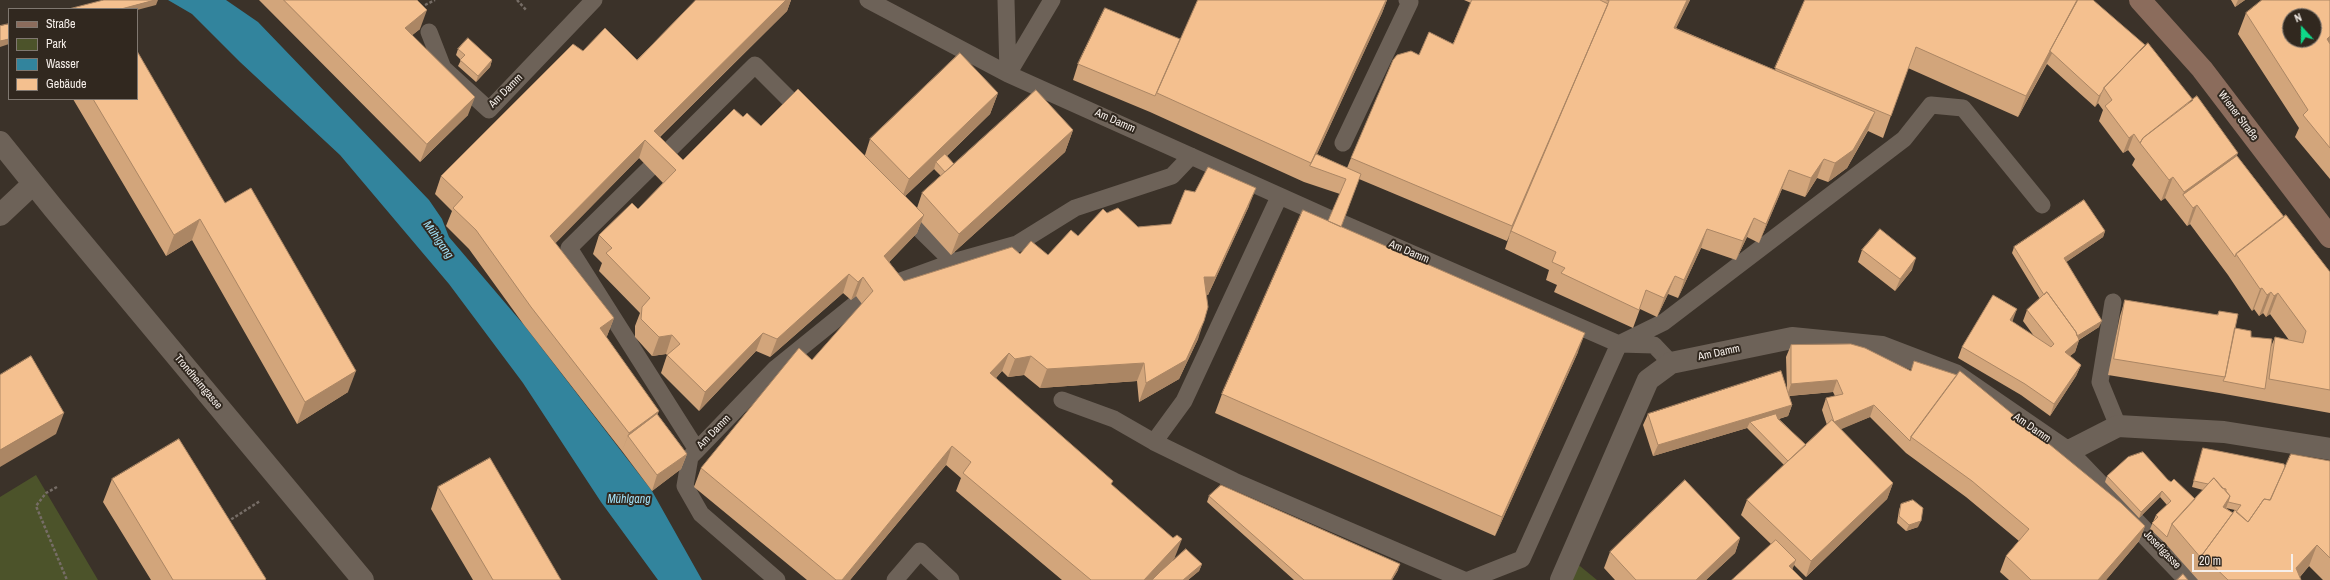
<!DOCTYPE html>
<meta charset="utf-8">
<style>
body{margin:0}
#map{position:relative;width:2330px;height:580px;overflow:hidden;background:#3b3229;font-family:"Archivo Narrow",sans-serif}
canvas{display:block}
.legend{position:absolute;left:8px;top:8px;width:130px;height:92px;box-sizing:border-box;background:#31281f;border:1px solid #807870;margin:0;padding:5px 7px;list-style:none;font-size:12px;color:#f6efea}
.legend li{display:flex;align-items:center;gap:8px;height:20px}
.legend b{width:20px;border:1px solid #807870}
.north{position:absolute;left:2282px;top:8px;width:40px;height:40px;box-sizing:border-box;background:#31281f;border:1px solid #807870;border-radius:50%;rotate:339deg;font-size:11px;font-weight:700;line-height:16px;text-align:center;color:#f6efea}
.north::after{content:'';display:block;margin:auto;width:14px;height:18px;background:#0fd98a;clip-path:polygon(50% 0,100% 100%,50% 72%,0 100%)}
.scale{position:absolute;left:2192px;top:554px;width:101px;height:18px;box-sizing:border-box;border:2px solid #f6efea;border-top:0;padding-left:5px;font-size:12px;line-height:14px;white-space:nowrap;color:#f6efea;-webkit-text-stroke:3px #31281f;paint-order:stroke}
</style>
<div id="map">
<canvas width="2330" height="580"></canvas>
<ul class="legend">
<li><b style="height:5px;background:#8b6c5c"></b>Straße</li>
<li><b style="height:11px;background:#4c532a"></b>Park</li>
<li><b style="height:11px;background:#32849d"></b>Wasser</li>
<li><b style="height:11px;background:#f4c08f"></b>Gebäude</li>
</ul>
<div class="north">N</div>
<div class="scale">20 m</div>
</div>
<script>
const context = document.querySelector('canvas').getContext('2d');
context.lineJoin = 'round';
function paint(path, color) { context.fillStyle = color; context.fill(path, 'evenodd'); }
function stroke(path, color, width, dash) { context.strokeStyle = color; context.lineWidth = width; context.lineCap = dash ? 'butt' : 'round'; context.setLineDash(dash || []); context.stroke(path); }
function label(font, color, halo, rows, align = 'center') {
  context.font = font + ' "Archivo Narrow",sans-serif'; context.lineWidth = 4; context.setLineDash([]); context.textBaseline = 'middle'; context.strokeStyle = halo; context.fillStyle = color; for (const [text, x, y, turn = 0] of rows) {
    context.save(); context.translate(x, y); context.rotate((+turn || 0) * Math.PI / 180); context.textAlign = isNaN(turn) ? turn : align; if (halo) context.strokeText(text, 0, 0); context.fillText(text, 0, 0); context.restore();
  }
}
const green = new Path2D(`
 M 36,475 L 98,580 L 0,580 L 0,497 Z
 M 1575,562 L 1597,580 L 1568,580 Z`);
const water = new Path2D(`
 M 168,0 L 226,0 L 258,22 L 429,200 L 442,219 L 449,237 L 524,325 L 652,491 L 702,580 L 658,580 L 601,502 L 523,383 L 449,284 L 340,155 L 240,62 L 192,14 Z`);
const path = new Path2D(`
 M 517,0 L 527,11
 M 425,5 L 435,0
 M 57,487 L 46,493 L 36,506 L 67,580
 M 227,522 L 260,501`);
const service = new Path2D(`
 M 868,0 L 1008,74 L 1331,219
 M 1006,0 L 1008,73
 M 429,32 L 443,68 L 489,110 L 594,0
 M 1008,74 L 1052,0
 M 1343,143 L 1410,2 L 1407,0
 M 658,161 L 755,65 L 804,114
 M 649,169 L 569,248 L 697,450
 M 1279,197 L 1184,401 L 1154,442 L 1234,481 L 1464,580
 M 902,212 L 953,262
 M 1342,223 L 1619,344 L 1654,345 L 1671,363
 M 887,286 L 953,262 L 1017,244 L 1075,208 L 1172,176 L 1191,156
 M 2113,302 L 2100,382 L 2118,426
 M 1062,400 L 1114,419 L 1154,442
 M 777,580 L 701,514 L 685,486 L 690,457 L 697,450 L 776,368 L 860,300
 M 895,580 L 920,551 L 951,580
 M 1469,580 L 1522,559 L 1619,344 L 1664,322 L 1904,139 L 1931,105 L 1963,108 L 2042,205`);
const minor = new Path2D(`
 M 0,142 L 54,209 L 363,580
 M 0,215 L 33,184
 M 2067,452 L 2118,426 L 2224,432 L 2330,449
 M 1561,580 L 1648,380 L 1671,363 L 1792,338 L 1882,347 L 1955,375 L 2067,452 L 2190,580`);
const secondary = new Path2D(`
 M 2140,0 L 2202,69 L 2330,237`);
const wall = new Path2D(`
 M 259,0 L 417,0 L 420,29 L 412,35 L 468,115 L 420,162 Z
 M 696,0 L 791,0 L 787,11 L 660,137 L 683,160 L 743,117 L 761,126 L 865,155 L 870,139 L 998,93 L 990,114 L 947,156 L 954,164 L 1073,130 L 1065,152 L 951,255 L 921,222 L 917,233 L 889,262 L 904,281 L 1020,254 L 1048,255 L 1078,236 L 1107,213 L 1138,227 L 1171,224 L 1249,206 L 1208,295 L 1206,295 L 1198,339 L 1179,379 L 1139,402 L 1137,381 L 1040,388 L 1024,375 L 1008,377 L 1002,371 L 996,378 L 1112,485 L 1175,557 L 1172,561 L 1202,564 L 1199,571 L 1188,580 L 1062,580 L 956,491 L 961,478 L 946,465 L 850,580 L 807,580 L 694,487 L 701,468 L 812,360 L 862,304 L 856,296 L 851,300 L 843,293 L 770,357 L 756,351 L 699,411 L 661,373 L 667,355 L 666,354 L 652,356 L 635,337 L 635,326 L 640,313 L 599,271 L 602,263 L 593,254 L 599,235 L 638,209 L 663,183 L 639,158 L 555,243 L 614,318 L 607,336 L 606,337 L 657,414 L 687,454 L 681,469 L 652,491 L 622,451 L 524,325 L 469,249 L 446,226 L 452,211 L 435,194 L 441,176 L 583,51 L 637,60 ZM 934,169 L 941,176 L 922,193 L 917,208 L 905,196 Z
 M 1198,0 L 1387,0 L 1382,13 L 1317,154 L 1347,168 L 1351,158 L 1419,55 L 1453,44 L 1471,3 L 1464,0 L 1690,0 L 1676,28 L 1775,70 L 1805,0 L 2093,0 L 2237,156 L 2284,217 L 2330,272 L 2330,413 L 2219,393 L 2108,375 L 2120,316 L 2125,300 L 2217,315 L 2219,311 L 2235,329 L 2270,349 L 2275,337 L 2289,340 L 2270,314 L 2266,317 L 2263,313 L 2259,316 L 2254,309 L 2252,311 L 2228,275 L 2190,224 L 2187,226 L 2165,198 L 2161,201 L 2132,165 L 2135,159 L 2128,150 L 2123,153 L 2099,121 L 2103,110 L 2098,103 L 2095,107 L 2047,64 L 2018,117 L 1908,68 L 1883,138 L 1868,131 L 1847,168 L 1828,182 L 1817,178 L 1805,197 L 1782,189 L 1759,243 L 1747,237 L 1736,260 L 1701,248 L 1678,298 L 1668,294 L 1657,317 L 1640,309 L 1633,328 L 1554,292 L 1557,285 L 1546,280 L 1549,270 L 1505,249 L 1511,231 L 1531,186 L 1507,241 L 1359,179 L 1341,227 L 1578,352 L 1495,536 L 1215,413 L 1222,394 L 1328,221 L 1340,194 L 1304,182 L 1150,112 L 1073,80 L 1078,64 L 1178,44 Z
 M 2231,0 L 2245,0 L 2235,7 Z
 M 2330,0 L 2330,179 L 2295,137 L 2299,128 L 2238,34 L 2246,13 Z
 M 458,49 L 492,60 L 490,67 L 476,82 L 458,66 L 461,60 L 456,55 Z
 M 73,99 L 137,99 L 225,203 L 348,392 L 297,424 L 192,240 L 166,256 Z
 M 2105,231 L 2103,237 L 2066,262 L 2099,327 L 2079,340 L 2075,352 L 2070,356 L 2081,365 L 2076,376 L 2050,416 L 2021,395 L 1958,358 L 1962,347 L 2013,320 L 2012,322 L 2034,336 L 2023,321 L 2027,310 L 2040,299 L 2012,253 L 2014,247 Z
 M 1862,250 L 1912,270 L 1895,291 L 1858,262 Z
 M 1791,345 L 2145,526 L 2139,541 L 2106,580 L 2009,580 L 2000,572 L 2006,556 L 2019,541 L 1966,497 L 1906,453 L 1870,417 L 1840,429 L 1893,483 L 1887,499 L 1806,577 L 1794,565 L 1792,569 L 1732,580 L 1771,544 L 1741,515 L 1747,500 L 1784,465 L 1747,428 L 1653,456 L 1643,425 L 1648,414 L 1787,389 L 1786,357 ZM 1833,392 L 1835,396 L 1826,398 L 1822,410 L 1827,425 L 1806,445 L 1779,419 L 1788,416 L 1792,405 L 1789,396 Z
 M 2203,448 L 2285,467 L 2330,461 L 2330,580 L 2323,580 L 2309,566 L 2300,577 L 2301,580 L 2198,580 L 2165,543 L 2150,529 L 2156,515 L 2167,505 L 2160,497 L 2139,518 L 2105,482 L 2107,476 L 2168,480 L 2195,499 L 2203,490 L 2192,487 ZM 2226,508 L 2235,510 L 2233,513 Z
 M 112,479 L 266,579 L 266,580 L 151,580 L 103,502 Z
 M 438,487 L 561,580 L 473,580 L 431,509 Z
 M 1209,496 L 1398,570 L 1392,580 L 1294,580 L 1207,502 Z
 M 1901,504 L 1918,527 L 1906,531 L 1897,523 L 1899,510 Z
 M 1740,538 L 1735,553 L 1706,580 L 1615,580 L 1604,568 L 1610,552 Z`);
const shadedWall = new Path2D(`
 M 155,0 L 158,0 L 156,5 L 137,10 L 137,9 L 121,9 Z
 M 786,0 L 791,0 L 787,11 L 651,145 L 654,131 Z
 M 1386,0 L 1387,0 L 1382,13 L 1311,167 L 1311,163 Z
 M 1687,0 L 1690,0 L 1667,46 L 1674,28 Z
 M 2077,0 L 2080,0 L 2079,3 L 2018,117 L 2026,96 Z
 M 2238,0 L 2245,0 L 2235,7 Z
 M 1608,4 L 1602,19 L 1507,241 L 1512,226 Z
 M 427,10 L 420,29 L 399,46 L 405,28 Z
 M 2330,36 L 2330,49 L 2327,39 Z
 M 9,39 L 9,44 L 0,47 L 0,41 Z
 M 492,60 L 490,67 L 476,82 L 478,76 Z
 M 2102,92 L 2098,103 L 2095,107 L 2099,96 Z
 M 998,93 L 990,114 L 938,164 L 936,162 L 934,169 L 901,200 L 909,179 Z
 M 475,97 L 468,115 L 420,162 L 427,144 Z
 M 1875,112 L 1868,130 L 1847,168 L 1828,182 L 1835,163 Z
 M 1073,130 L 1065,152 L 951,255 L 959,234 Z
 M 2134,134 L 2128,150 L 2123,153 L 2129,138 Z
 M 645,140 L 639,158 L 544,255 L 550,236 Z
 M 2238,153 L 2230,175 L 2183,195 L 2184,192 Z
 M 1824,159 L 1817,178 L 1805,197 L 1811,178 Z
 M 1789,170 L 1782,189 L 1759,243 L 1766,224 Z
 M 2173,177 L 2165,198 L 2161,201 L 2169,180 Z
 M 1256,188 L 1249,206 L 1208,295 L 1197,296 L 1204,277 Z
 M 2197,205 L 2190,224 L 2187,226 L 2193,208 Z
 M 924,215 L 917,233 L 877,275 L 884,256 Z
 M 1754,218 L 1747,237 L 1736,260 L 1743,241 Z
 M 200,219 L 192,240 L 166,256 L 174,235 Z
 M 1707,229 L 1701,248 L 1678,298 L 1684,280 Z
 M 2105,231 L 2103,237 L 2062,265 L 2064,258 Z
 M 1916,258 L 1912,270 L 1895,291 L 1900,279 Z
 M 849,274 L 843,293 L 770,357 L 777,339 Z
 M 1675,276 L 1668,294 L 1657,317 L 1664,298 Z
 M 863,277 L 856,296 L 851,300 L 858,282 Z
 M 2262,288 L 2254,309 L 2252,311 L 2260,289 Z
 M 2271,292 L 2263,313 L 2259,316 L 2267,295 Z
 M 2278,293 L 2270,314 L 2266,317 L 2274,296 Z
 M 2017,309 L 2013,320 L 2006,332 L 2010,320 Z
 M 614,318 L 607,336 L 593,346 L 600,328 Z
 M 1204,321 L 1198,339 L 1179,379 L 1139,402 L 1146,383 Z
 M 2102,321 L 2099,327 L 2072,344 L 2074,338 Z
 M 763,333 L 756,351 L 699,411 L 705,392 Z
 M 1585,333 L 1578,352 L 1495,536 L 1502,517 Z
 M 672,335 L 666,354 L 652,356 L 659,337 Z
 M 2079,340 L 2075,352 L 2060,364 L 2065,352 Z
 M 1009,353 L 1002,371 L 983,392 L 990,373 Z
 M 1031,356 L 1024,375 L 1008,377 L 1015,359 Z
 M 1144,363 L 1137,381 L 1040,388 L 1047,369 Z
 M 2081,365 L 2076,376 L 2050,416 L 2054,404 Z
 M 356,371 L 348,392 L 297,424 L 305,402 Z
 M 1837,380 L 1833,392 L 1787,396 L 1791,384 Z
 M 1792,405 L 1788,416 L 1754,426 L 1750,422 L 1747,428 L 1653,456 L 1658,445 Z
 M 1874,405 L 1870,417 L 1830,434 L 1834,422 Z
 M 659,411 L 652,429 L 628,436 L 622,451 L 629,433 Z
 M 64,413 L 56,434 L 0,467 L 0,450 Z
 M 952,446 L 946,465 L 850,580 L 842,580 Z
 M 687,454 L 681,469 L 652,491 L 657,475 Z
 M 1893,483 L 1887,499 L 1806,577 L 1811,561 Z
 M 2162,491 L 2160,497 L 2139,518 L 2141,512 Z
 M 2230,496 L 2224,515 L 2223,507 Z
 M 1921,521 L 1918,527 L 1906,531 L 1909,525 Z
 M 2145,526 L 2139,541 L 2106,580 L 2098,580 Z
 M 1740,538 L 1735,553 L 1706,580 L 1696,580 Z
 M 1182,539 L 1175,557 L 1155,580 L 1144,580 Z
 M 2317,545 L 2309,566 L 2297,580 L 2296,568 Z
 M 1796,560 L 1789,578 L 1789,566 Z
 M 1202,564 L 1199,571 L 1188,580 L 1183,580 Z
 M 1400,564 L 1398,570 L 1392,580 L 1391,580 Z`);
const building = new Path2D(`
 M 104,0 L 155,0 L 121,9 L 69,9 Z
 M 284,0 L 417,0 L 427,10 L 405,28 L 475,97 L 427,144 Z
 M 696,0 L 786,0 L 654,131 L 683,160 L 734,109 L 743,117 L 747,113 L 761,126 L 798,89 L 924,215 L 884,256 L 904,281 L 1012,247 L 1020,254 L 1031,241 L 1048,255 L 1071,230 L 1078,236 L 1103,209 L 1107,213 L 1118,208 L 1138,227 L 1171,224 L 1185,190 L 1195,192 L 1208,167 L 1256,188 L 1215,277 L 1204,277 L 1208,307 L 1204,321 L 1186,360 L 1146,383 L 1144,363 L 1047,369 L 1031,356 L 1015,359 L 1009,353 L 990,373 L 1113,481 L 1111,484 L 1173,538 L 1177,535 L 1182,539 L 1144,580 L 1091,580 L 963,473 L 971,462 L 952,446 L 842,580 L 836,580 L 701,468 L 799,348 L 812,360 L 873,291 L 863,277 L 858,282 L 849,274 L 777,339 L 763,333 L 705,392 L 667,355 L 680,344 L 672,335 L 659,337 L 641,319 L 642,307 L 650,298 L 606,253 L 612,248 L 599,235 L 632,203 L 638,209 L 676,170 L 645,140 L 550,236 L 614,318 L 600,328 L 659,411 L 629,433 L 531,307 L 476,230 L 453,208 L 463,197 L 441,176 L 573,44 L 583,51 L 605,28 L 637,60 Z
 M 1198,0 L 1386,0 L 1311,163 L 1157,93 Z
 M 1472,0 L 1600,0 L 1608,4 L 1512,226 L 1351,158 L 1393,60 L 1397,55 L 1411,51 L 1419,55 L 1429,32 L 1453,44 Z
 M 1607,0 L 1687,0 L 1674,28 L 1875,112 L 1853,150 L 1835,163 L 1824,159 L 1811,178 L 1789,170 L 1766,224 L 1754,218 L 1743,241 L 1707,229 L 1684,280 L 1675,276 L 1664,298 L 1646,290 L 1639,310 L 1561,273 L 1565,268 L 1552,262 L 1556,252 L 1511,231 L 1609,1 Z
 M 1805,0 L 2077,0 L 2026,96 L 1916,47 L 1891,116 L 1775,68 Z
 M 2078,0 L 2093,0 L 2145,45 L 2104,88 L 2102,92 L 2099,96 L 2050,51 Z
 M 2262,0 L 2330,0 L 2330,36 L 2327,39 L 2330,44 L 2330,148 L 2303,115 L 2308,110 L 2246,13 ZM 2290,16 L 2314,16 L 2314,40 L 2290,40 Z
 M 1105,8 L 1180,39 L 1155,96 L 1078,64 Z
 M 9,24 L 9,39 L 0,41 L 0,26 Z
 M 468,38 L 492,60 L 478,76 L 460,60 L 465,55 L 458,49 Z
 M 2148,43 L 2193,100 L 2143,138 L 2140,143 L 2134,134 L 2129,138 L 2105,106 L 2112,100 L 2104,88 Z
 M 137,51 L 225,203 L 251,188 L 356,371 L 305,402 L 200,219 L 174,235 L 93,99 L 137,99 Z
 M 960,53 L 998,93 L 909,179 L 870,139 Z
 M 1036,90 L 1073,130 L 959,234 L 922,193 Z
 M 2197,96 L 2238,153 L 2184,192 L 2173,177 L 2169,180 L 2140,143 L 2143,138 Z
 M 945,154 L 954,164 L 945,172 L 936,162 Z
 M 1316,154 L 1361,174 L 1341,227 L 1328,221 L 1346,179 L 1310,166 Z
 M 2237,156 L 2284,217 L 2236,254 L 2235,257 L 2197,205 L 2193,208 L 2183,195 Z
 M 2084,200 L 2105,231 L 2064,258 L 2102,321 L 2077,336 L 2076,332 L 2047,292 L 2044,295 L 2014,247 Z
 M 1303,210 L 1585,333 L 1502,517 L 1222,394 Z
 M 2286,215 L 2330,272 L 2330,390 L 2269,379 L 2275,337 L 2303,343 L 2306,331 L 2278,293 L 2274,296 L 2271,292 L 2267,295 L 2262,288 L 2260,289 L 2236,254 Z
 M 1880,229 L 1916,258 L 1900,279 L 1862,250 Z
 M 2047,292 L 2076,332 L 2079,340 L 2065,352 L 2081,365 L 2054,404 L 2025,384 L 1962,347 L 1993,295 L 2017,309 L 2010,320 L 2051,347 L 2054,344 L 2027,310 Z
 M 2125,300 L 2218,315 L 2219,311 L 2238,314 L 2225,377 L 2114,359 Z
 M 2235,328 L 2251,331 L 2251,337 L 2272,339 L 2265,389 L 2223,381 L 2225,377 Z
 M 1851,344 L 1865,348 L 1911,371 L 1914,361 L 1957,375 L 1911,437 L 1910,441 L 1874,405 L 1834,422 L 1826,398 L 1843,394 L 1837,380 L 1791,384 L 1791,345 Z
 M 31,356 L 64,413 L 0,450 L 0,375 Z
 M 1781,371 L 1792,405 L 1658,445 L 1648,414 Z
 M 1960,371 L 2121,503 L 2145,526 L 2098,580 L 2031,580 L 2006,556 L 2029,529 L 1972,481 L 1911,437 Z
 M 657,414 L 687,454 L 657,475 L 628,436 Z
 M 1776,414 L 1778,419 L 1806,445 L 1788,461 L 1750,422 Z
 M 1832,420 L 1893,483 L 1811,561 L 1747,500 Z
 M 179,439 L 266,579 L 265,580 L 173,580 L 112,479 Z
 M 2203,448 L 2284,464 L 2285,467 L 2270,500 L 2264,499 L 2248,522 L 2236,512 L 2241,505 L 2228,502 L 2230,496 L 2226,491 L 2226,489 L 2222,488 L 2214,478 L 2208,484 L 2194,481 Z
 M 2143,452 L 2168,480 L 2171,482 L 2174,479 L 2195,499 L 2172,524 L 2167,537 L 2152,523 L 2158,517 L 2156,515 L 2171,501 L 2162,491 L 2141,512 L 2107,476 L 2128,457 Z
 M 2291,454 L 2330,461 L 2330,558 L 2317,545 L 2296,568 L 2301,580 L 2228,580 L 2202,555 L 2235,510 L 2248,522 L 2264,499 L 2270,500 Z
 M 490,458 L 561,580 L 493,580 L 438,487 Z
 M 2214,478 L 2230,496 L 2223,507 L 2233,513 L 2202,555 L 2201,558 L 2172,524 Z
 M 1685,480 L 1740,538 L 1696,580 L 1636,580 L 1610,552 Z
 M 1221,485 L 1400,564 L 1391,580 L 1304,580 L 1209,496 Z
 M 1913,500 L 1923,508 L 1921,521 L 1909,525 L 1899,516 L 1901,504 Z
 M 1776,540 L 1796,560 L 1789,566 L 1803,580 L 1732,580 Z
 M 1186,549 L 1202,564 L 1183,580 L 1152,580 L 1160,572 Z
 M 2183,574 L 2188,580 L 2177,580 Z`);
const streetNames = [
 ["Am Damm",506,91,-45],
 ["Wiener Straße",2238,116,53],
 ["Am Damm",1115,121,24],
 ["Am Damm",1409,252,23],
 ["Am Damm",1719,353,-12],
 ["Trondheimgasse",198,382,50],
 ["Am Damm",2032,428,35],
 ["Am Damm",714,432,-46],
 ["Josefigasse",2162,550,46]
];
const waterNames = [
 ["Mühlgang",438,240,55],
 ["Mühlgang",629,500]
];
paint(green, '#4c532a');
paint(water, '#32849d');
stroke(path, '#766d66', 2.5, [3, 2]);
stroke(service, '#6d6258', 17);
stroke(minor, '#6d6258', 22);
stroke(secondary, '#8b6c5c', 22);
paint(wall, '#d2a57b');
paint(shadedWall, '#ab8664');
paint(building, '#f4c08f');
stroke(building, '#ab8664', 1);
label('11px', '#f6efea', '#31281f', streetNames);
label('italic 12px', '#a1dff5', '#31281f', waterNames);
</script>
